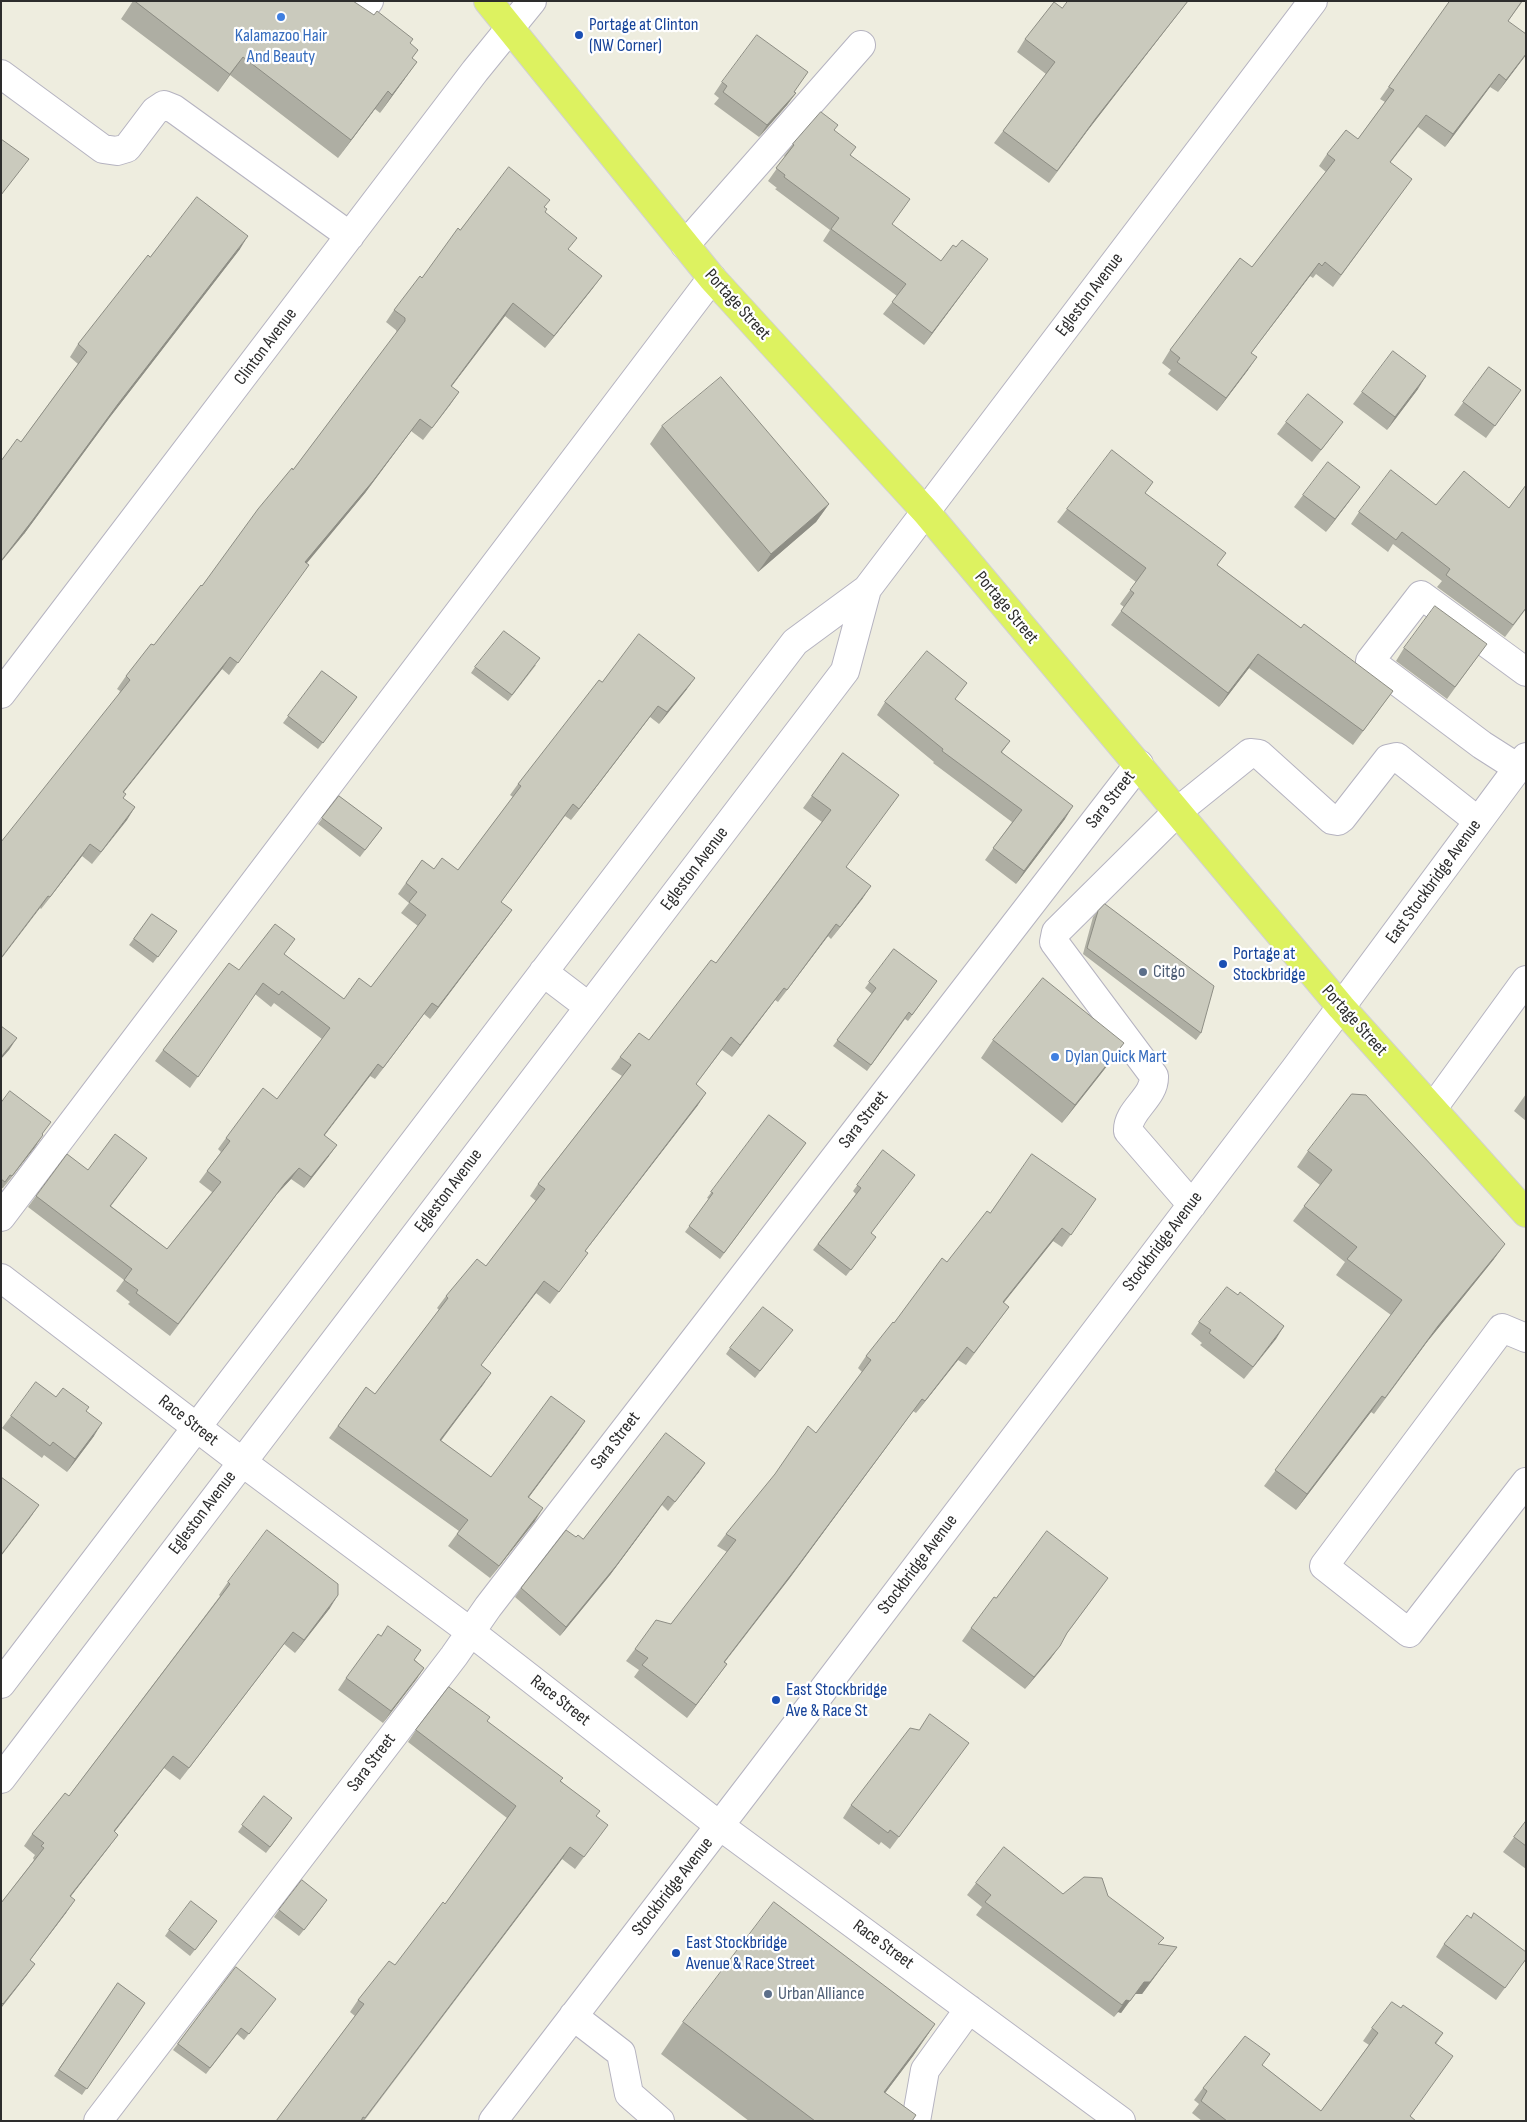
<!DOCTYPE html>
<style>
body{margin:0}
#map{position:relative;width:1527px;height:2122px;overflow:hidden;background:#eeeddf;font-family:"Sofia Sans Condensed",sans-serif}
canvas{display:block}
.frame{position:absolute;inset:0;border:2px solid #2d2d2d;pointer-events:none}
</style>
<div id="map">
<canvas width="1527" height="2122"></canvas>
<div class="frame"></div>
</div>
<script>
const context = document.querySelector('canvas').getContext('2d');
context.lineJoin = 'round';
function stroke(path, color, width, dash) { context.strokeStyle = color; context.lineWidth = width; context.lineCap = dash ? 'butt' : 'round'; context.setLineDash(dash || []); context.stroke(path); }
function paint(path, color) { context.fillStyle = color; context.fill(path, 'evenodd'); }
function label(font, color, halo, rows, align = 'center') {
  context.font = font + ' "Sofia Sans Condensed",sans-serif'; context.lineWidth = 4.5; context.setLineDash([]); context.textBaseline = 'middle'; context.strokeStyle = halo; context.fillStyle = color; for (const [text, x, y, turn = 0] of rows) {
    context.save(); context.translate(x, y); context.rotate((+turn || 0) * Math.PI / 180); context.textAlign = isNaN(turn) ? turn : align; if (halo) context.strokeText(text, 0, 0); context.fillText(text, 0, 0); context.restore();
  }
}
const minor = new Path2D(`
 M 358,13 L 369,1
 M 1,74 L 103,149 L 117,151 L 127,148 L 155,111 L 164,105 L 174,109 L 350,236
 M 685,245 L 861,45
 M 1,694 L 475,71 L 532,1
 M 1518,768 L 1482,745 L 1370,661 L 1421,595 L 1526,672
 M 543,972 L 589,1007
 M 1433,1108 L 1526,980
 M 1192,1205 L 1128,1131 C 1127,1110 1155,1098 1154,1076 L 1054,942 L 1056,932 L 1178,811 L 1250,753 L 1259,754 L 1332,820 L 1338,821 L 1342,818 L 1388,759 L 1397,757 L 1478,821
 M 1,1217 L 712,278
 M 1,1278 L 242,1462 L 472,1633 L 720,1826 L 1121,2121
 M 1526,1338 L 1502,1328 L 1324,1566 L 1409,1633 L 1526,1482
 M 1,1684 L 795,642 L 867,589 L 1313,1
 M 1,1779 L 845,671 L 867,589
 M 573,2016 L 621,2053 L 629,2094 L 660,2121
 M 98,2121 L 454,1656 L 488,1607 L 1139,764
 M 493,2121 L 753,1782 L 1295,1069 L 1526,757
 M 916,2121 L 925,2070 L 969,2009`);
const major = new Path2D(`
 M 488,1 L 712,278 L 926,512 L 1341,1007 L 1526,1213`);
const wall = new Path2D(`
 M 133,1 L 353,1 L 410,44 L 412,59 L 404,80 L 380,113 L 375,109 L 338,158 L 230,75 L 218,92 L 121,19 Z
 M 1188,1 L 1088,130 L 1049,183 L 994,143 L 1046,74 L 1017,52 L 1025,39 Z
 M 1450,1 L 1523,1 L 1508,21 L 1526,55 L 1498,92 L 1490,87 L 1445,147 L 1418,127 L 1390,163 L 1403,191 L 1333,287 L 1316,274 L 1313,278 L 1310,276 L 1251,353 L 1248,370 L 1217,411 L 1168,374 L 1171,370 L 1162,363 L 1170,350 L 1252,267 L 1326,172 L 1319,166 L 1327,154 L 1358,139 L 1385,102 L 1380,99 Z
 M 722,82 L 794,92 L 796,93 L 787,105 L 759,137 L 714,104 L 719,98 L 714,94 Z
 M 834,130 L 851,155 L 892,225 L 941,261 L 979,271 L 924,345 L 883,314 L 897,296 L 823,241 L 830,230 L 775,189 L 777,188 L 768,181 L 785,157 L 784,156 L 793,144 Z
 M 544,208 L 545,212 L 593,288 L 545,348 L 505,316 L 451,387 L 459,392 L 423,440 L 411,431 L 365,493 L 306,563 L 300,577 L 229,675 L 222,669 L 124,792 L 123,799 L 135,807 L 92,864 L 82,856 L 41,909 L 40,908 L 120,691 L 117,689 L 126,676 L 154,645 L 202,586 L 293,470 L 397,333 L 396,330 L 386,322 L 394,310 L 422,278 L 460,230 Z
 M 240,249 L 110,417 L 24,534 L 21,442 L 78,364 L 70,357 L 78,344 L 150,257 Z
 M 1489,367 L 1521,390 L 1486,438 L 1454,415 Z
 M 1418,389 L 1387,430 L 1353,404 L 1362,392 Z
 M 1286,422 L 1334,434 L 1312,462 L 1277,434 Z
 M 662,426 L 829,504 L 816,522 L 758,572 L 650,444 Z
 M 1526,485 L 1526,609 L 1505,637 L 1437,587 L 1442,581 L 1393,544 L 1388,552 L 1351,524 L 1359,512 L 1436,505 L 1509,508 Z
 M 1145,493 L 1217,565 L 1301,628 L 1393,691 L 1353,745 L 1249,668 L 1219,707 L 1111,625 L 1124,607 L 1120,604 L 1136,582 L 1057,522 L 1067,509 Z
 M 1303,495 L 1351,499 L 1326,532 L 1294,507 Z
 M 1404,648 L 1478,656 L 1447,699 L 1396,661 Z
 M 536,665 L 508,701 L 471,673 L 475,667 Z
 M 322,671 L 357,697 L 318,749 L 283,723 Z
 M 602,682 L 687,689 L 659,724 L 650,717 L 571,820 L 565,816 L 501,902 L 512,910 L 504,921 L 430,1019 L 424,1014 L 375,1079 L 370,1076 L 325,1135 L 329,1156 L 304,1188 L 291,1179 L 277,1194 L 170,1336 L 128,1304 L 130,1302 L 116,1291 L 124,1280 L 28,1207 L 36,1196 L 88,1170 L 139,1169 L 111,1206 L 167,1249 L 212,1192 L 199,1182 L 221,1152 L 218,1149 L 226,1138 L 277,1099 L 322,1039 L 274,1003 L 271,1007 L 255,994 L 190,1088 L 155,1061 L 163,1050 L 239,970 L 284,954 L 344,999 L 371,987 L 418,926 L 401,913 L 409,903 L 398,894 L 422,860 L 434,869 L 458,870 L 513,797 L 510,795 L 518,784 Z
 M 955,699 L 1010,741 L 1002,752 L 1065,819 L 1016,884 L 985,860 L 1012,822 L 933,763 L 934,762 L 877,715 L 885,702 Z
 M 843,753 L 847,867 L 863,898 L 831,939 L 828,936 L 778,1002 L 775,1000 L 732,1057 L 722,1050 L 696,1084 L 698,1105 L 585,1251 L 579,1265 L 550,1304 L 536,1293 L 481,1365 L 491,1373 L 441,1441 L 491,1477 L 585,1421 L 529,1497 L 535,1521 L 490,1578 L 448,1546 L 459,1531 L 329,1438 L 366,1387 L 375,1394 L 439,1310 L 437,1308 L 446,1296 L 486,1266 L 536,1201 L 530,1196 L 538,1184 L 622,1076 L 611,1069 L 620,1057 L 649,1040 L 716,963 L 822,822 L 803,808 Z
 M 339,796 L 382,828 L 360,857 L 318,824 Z
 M 1098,911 L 1201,1033 L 1196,1040 L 1083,954 L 1093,917 Z
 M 152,914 L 177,931 L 153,963 L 129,945 Z
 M 894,949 L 937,981 L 908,1021 L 905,1019 L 867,1071 L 833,1046 L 872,994 L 865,988 Z
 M 993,1040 L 1111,1061 L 1062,1123 L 981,1058 Z
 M 1526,1094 L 1526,1121 L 1514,1111 Z
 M 1,1103 L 42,1134 L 35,1147 L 3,1188 L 1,1188 Z
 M 769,1115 L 806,1143 L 720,1259 L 685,1232 L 709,1199 L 707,1198 Z
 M 883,1150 L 871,1234 L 871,1244 L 846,1276 L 813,1250 L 856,1194 L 853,1191 Z
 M 1308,1151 L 1494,1259 L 1427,1342 L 1374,1414 L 1371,1412 L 1357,1430 L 1296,1510 L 1264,1486 L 1391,1315 L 1336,1275 L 1345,1262 L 1293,1221 L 1320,1185 L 1297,1167 Z
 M 1096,1199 L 1062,1247 L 1053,1241 L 1003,1303 L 1009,1307 L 966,1365 L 958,1360 L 916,1413 L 913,1411 L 789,1579 L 725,1662 L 727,1664 L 687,1718 L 634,1677 L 639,1670 L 626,1661 L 635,1649 L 671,1624 L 727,1552 L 717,1546 L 726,1534 L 816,1433 L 862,1372 L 858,1368 L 866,1356 L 947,1262 L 990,1213 Z
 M 1238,1295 L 1284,1326 L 1244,1379 L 1200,1345 L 1202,1343 L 1191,1334 L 1199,1322 Z
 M 788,1336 L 755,1378 L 726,1354 L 730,1348 Z
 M 56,1397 L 86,1411 L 94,1436 L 67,1472 L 44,1455 L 42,1458 L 2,1428 L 11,1416 Z
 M 705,1463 L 668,1511 L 662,1505 L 610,1575 L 560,1636 L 515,1597 L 521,1588 L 576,1537 L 583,1539 Z
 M 228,1582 L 330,1608 L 295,1653 L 284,1644 L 180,1780 L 164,1768 L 114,1832 L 109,1847 L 70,1897 L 66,1913 L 30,1960 L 35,1964 L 26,1976 L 1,2008 L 1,1903 L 34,1860 L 33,1858 L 35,1855 L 24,1846 L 32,1834 L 69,1796 L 220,1596 L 219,1595 Z
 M 1099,1590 L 1065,1636 L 1051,1658 L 1025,1689 L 962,1641 L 971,1628 L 996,1598 Z
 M 415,1660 L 424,1668 L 383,1723 L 338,1690 L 346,1678 Z
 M 487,1721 L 561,1781 L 596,1816 L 599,1837 L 575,1869 L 562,1859 L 364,2121 L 276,2121 L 355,2016 L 350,2012 L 358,2000 L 395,1965 L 445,1904 L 507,1818 L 408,1742 L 416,1730 Z
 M 919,1730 L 960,1755 L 890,1849 L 881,1842 L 879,1845 L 843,1818 L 851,1805 Z
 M 264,1796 L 288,1824 L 266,1853 L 238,1832 Z
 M 1526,1821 L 1526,1869 L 1503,1852 Z
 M 976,1883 L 1063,1894 L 1108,1896 L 1159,1945 L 1168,1959 L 1142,1994 L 1135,1994 L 1121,2013 L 1118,2012 L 1114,2017 L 976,1915 L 982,1907 L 967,1895 Z
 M 323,1906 L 299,1936 L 274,1917 L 279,1910 Z
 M 1474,1913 L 1526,1959 L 1496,2000 L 1436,1957 L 1444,1944 L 1471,1918 Z
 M 213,1927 L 190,1956 L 165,1936 L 169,1930 Z
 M 236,1967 L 271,2005 L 244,2040 L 237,2034 L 206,2074 L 173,2050 Z
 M 118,1983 L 145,2003 L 82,2095 L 54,2076 Z
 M 1401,2008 L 1443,2033 L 1436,2044 L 1410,2116 L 1416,2121 L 1202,2121 L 1192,2113 L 1199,2104 L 1194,2100 L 1203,2088 L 1262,2065 L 1321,2111 L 1369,2045 L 1363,2041 L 1372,2028 Z
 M 683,2022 L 935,2024 L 913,2056 L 885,2093 L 912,2121 L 749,2121 L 661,2054 Z`);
const shadedWall = new Path2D(`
 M 1188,1 L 1088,130 L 1049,183 L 1096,118 Z
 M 1526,54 L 1526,55 L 1498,92 L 1506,80 Z
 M 243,57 L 230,75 L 218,92 L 230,74 Z
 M 417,62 L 404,80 L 380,113 L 392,95 Z
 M 1499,74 L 1490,87 L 1445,147 L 1453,134 Z
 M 388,91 L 375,109 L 338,158 L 351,140 Z
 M 796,93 L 787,105 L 759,137 L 767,125 Z
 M 248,236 L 240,249 L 110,417 L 24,534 L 1,562 L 1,561 L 118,404 Z
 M 988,259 L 979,271 L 924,345 L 932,333 Z
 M 1319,263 L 1310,276 L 1242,365 L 1251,353 Z
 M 602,276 L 593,288 L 545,348 L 554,336 Z
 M 513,303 L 505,316 L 442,399 L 451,386 Z
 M 1257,357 L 1248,370 L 1217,411 L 1226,398 Z
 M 1426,376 L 1418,389 L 1387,430 L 1395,417 Z
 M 459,392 L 450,405 L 423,440 Z
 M 420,419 L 365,493 L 297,575 L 305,562 Z
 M 1360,487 L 1351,499 L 1326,532 L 1335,519 Z
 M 829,504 L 816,522 L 758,572 L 771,554 Z
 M 1258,654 L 1249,668 L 1219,707 L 1228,693 Z
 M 230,657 L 222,669 L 114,804 L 123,792 Z
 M 695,678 L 687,689 L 659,724 L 667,712 Z
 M 658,706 L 650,717 L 571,820 L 579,809 Z
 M 1073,806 L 1065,819 L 1016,884 L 1024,871 Z
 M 135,807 L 127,820 L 92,864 L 101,852 Z
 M 90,844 L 82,856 L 41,909 L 50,897 Z
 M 871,886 L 863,898 L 831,939 L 840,927 Z
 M 48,896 L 40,908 L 1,959 L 1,958 Z
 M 512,910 L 504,921 L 430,1019 L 438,1007 Z
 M 836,924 L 828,936 L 778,1002 L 787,990 Z
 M 784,988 L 775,1000 L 732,1057 L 740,1045 Z
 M 432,1003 L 424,1014 L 375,1079 L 383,1068 Z
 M 17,1038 L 9,1050 L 1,1059 L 1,1057 Z
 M 1124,1043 L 1111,1061 L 1062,1123 L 1075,1105 Z
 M 378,1064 L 370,1076 L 316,1146 L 324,1135 Z
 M 706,1093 L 698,1105 L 576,1263 L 585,1251 Z
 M 43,1135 L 35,1147 L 3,1188 L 12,1176 Z
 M 337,1145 L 329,1156 L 304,1188 L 311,1177 Z
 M 299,1168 L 291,1179 L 277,1194 L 170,1336 L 285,1183 Z
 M 1062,1228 L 1053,1241 L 994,1315 L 1003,1302 Z
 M 1505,1244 L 1494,1259 L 1427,1342 L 1374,1414 L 1438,1326 Z
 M 544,1281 L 536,1293 L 472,1377 Z
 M 1284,1326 L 1276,1339 L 1244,1379 L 1253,1367 Z
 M 967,1347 L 958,1360 L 916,1413 L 925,1401 Z
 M 491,1373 L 483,1385 L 432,1452 L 440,1440 Z
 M 1382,1396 L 1371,1412 L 1296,1510 L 1307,1494 Z
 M 922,1399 L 789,1579 L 715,1674 L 724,1662 Z
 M 585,1421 L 577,1433 L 520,1509 L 528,1497 Z
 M 102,1423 L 94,1436 L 67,1472 L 75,1459 Z
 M 705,1463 L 699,1472 L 668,1511 L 675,1502 Z
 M 39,1505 L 30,1518 L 1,1556 L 1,1555 Z
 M 662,1505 L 610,1575 L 560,1636 L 566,1627 Z
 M 543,1508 L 535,1521 L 490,1578 L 499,1566 Z
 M 338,1595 L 330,1608 L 295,1653 L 304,1640 Z
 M 293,1632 L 284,1644 L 180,1780 L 189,1768 Z
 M 1060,1646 L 1051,1658 L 1025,1689 L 1034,1677 Z
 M 727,1664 L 718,1676 L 687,1718 L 696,1705 Z
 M 424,1668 L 416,1680 L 383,1723 L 391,1711 Z
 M 173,1756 L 164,1768 L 105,1844 L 114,1831 Z
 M 118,1835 L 109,1847 L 61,1909 L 70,1896 Z
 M 570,1847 L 562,1859 L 363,2121 Z
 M 75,1900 L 66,1913 L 21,1972 Z
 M 1177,1947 L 1142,1994 L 1135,1994 L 1121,2013 L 1118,2012 L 1114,2017 L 1126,2000 L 1144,1982 Z
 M 35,1964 L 26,1976 L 1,2008 L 1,2007 Z
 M 935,2024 L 913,2056 L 864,2121 L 884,2092 Z`);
const building = new Path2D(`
 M 135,1 L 353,1 L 374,15 L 377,11 L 413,39 L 410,43 L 418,50 L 412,58 L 417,62 L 392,95 L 388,91 L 351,140 L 243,57 L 230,74 Z
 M 1068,1 L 1188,1 L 1096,118 L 1057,171 L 1003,131 L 1055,62 L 1025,39 L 1054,2 L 1062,8 Z
 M 1450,1 L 1522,1 L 1508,21 L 1526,34 L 1526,54 L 1506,80 L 1499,74 L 1453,134 L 1426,115 L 1390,162 L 1412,179 L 1341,275 L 1325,262 L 1322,266 L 1319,263 L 1251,353 L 1257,357 L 1226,398 L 1177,362 L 1180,358 L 1170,350 L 1240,258 L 1252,267 L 1335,160 L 1327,154 L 1346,130 L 1358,139 L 1394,90 L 1389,87 Z
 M 757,35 L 808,72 L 794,92 L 796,93 L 767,125 L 723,92 L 727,86 L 722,82 Z
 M 821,112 L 838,125 L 834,130 L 856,147 L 850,155 L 910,199 L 892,224 L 941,261 L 953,245 L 956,247 L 962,240 L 988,259 L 932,333 L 892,302 L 906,284 L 831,229 L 839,218 L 784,177 L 785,175 L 776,168 L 794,145 L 793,144 Z
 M 1,139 L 29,159 L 1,195 Z
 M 509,167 L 550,200 L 544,207 L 547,209 L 545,212 L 577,238 L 568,249 L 602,276 L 554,336 L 513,303 L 451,386 L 459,392 L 432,428 L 420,419 L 373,481 L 305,562 L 309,565 L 238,663 L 230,657 L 123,792 L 126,794 L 123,798 L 135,807 L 101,852 L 90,844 L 50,897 L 48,896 L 1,958 L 1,842 L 130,680 L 126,676 L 151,644 L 154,645 L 201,585 L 202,586 L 258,509 L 292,468 L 293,470 L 405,321 L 405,318 L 394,310 L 420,276 L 422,278 L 458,228 L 460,230 Z
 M 197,197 L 248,236 L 118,404 L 32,521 L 1,561 L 1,461 L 17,439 L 21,442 L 87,352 L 78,344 L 148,255 L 150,257 Z
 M 1393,351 L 1426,376 L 1395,417 L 1362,392 Z
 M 1489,367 L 1521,390 L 1495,426 L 1463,402 Z
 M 721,377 L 829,504 L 771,554 L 662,426 Z
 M 1308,394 L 1343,422 L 1321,450 L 1286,422 Z
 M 1112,450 L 1153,482 L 1145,493 L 1226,553 L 1217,565 L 1301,628 L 1304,624 L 1393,691 L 1363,731 L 1258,654 L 1228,693 L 1121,611 L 1134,593 L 1130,590 L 1146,568 L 1067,509 Z
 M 1328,462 L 1360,487 L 1335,519 L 1303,495 Z
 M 1391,470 L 1436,505 L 1464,471 L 1509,508 L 1526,485 L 1526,608 L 1513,625 L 1446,575 L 1450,569 L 1402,532 L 1396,540 L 1359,512 Z
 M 1435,606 L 1487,644 L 1455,687 L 1404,648 Z
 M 504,631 L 540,658 L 512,695 L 475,667 Z
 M 639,634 L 695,678 L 667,712 L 658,706 L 579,809 L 573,804 L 501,902 L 512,910 L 438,1007 L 432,1003 L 383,1068 L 378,1064 L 324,1135 L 337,1145 L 311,1177 L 299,1168 L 285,1183 L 178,1324 L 136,1293 L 138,1290 L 124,1280 L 132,1269 L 36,1196 L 67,1154 L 88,1170 L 115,1134 L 147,1158 L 110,1206 L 167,1249 L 221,1182 L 207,1171 L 230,1141 L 226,1138 L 263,1088 L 277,1099 L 330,1028 L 282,991 L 279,995 L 263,983 L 198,1077 L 163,1050 L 229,963 L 239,970 L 275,924 L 295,939 L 284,954 L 344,999 L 359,978 L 371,987 L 426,915 L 409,902 L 417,892 L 406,883 L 422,860 L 434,869 L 442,858 L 458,870 L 521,786 L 518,784 L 599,680 L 602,682 Z
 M 927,651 L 967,683 L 955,699 L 1010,741 L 1001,752 L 1073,806 L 1024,871 L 993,848 L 1022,810 L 942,751 L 943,749 L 885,702 Z
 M 322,671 L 357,697 L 323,743 L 288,716 Z
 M 843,753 L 899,795 L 846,867 L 871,886 L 840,927 L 836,924 L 787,990 L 784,988 L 740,1045 L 731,1037 L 696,1084 L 706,1093 L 585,1251 L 588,1253 L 559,1292 L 544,1281 L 481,1365 L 491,1373 L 440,1440 L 491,1477 L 551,1396 L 585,1421 L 528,1497 L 543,1508 L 499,1566 L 457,1534 L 468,1520 L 338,1426 L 366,1387 L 375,1394 L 448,1298 L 446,1296 L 477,1259 L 486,1266 L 545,1189 L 538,1184 L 631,1065 L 620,1057 L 639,1033 L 649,1040 L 711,960 L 716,963 L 779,880 L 831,810 L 812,796 Z
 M 339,796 L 382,828 L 365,850 L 322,818 Z
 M 1105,904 L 1214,986 L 1201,1033 L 1087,948 L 1098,911 Z
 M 152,914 L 177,931 L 158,957 L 134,939 Z
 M 894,949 L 937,981 L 912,1015 L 909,1012 L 871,1065 L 837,1040 L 876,988 L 869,982 Z
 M 1043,978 L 1124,1043 L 1075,1105 L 993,1040 Z
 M 1,1026 L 17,1038 L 1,1057 Z
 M 10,1091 L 51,1122 L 42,1134 L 43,1135 L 12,1176 L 10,1175 L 5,1182 L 1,1179 L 1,1103 Z
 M 1352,1094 L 1366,1095 L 1505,1244 L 1438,1326 L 1385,1398 L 1382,1396 L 1368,1414 L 1307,1494 L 1275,1470 L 1402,1300 L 1347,1259 L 1357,1247 L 1304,1206 L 1332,1170 L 1308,1151 Z
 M 769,1115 L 806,1143 L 724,1253 L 689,1226 L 713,1193 L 711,1192 Z
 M 883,1150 L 915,1175 L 871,1233 L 876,1237 L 851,1270 L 818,1244 L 861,1188 L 857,1185 Z
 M 1032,1154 L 1096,1199 L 1071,1235 L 1062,1228 L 1003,1302 L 1009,1307 L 974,1353 L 967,1347 L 925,1401 L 922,1399 L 797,1567 L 724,1662 L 727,1664 L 696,1705 L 642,1665 L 648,1658 L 635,1649 L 656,1620 L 671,1624 L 736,1540 L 726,1534 L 775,1474 L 808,1426 L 816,1433 L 871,1360 L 866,1356 L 893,1322 L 894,1323 L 942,1258 L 947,1262 L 987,1211 L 990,1213 Z
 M 1227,1287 L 1238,1295 L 1240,1292 L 1284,1326 L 1253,1367 L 1209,1333 L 1211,1330 L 1199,1322 Z
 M 763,1307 L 793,1330 L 760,1371 L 730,1348 Z
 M 36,1382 L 56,1397 L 63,1388 L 89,1407 L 86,1411 L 102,1423 L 75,1459 L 53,1442 L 50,1446 L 11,1416 Z
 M 666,1433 L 705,1463 L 675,1502 L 668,1496 L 616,1566 L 566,1627 L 521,1588 L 566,1530 L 576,1537 L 578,1535 L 583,1539 Z
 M 1,1477 L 39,1505 L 1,1555 Z
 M 267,1530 L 338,1584 L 338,1595 L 304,1640 L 293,1632 L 189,1768 L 173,1756 L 114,1831 L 118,1835 L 70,1896 L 75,1900 L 30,1960 L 35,1964 L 3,2004 L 1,2002 L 1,1903 L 44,1848 L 41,1846 L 44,1843 L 32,1834 L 65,1793 L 69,1796 L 230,1584 L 228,1582 Z
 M 1047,1531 L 1108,1578 L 1067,1633 L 1060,1646 L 1034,1677 L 971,1628 L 994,1597 L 996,1598 Z
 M 388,1626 L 421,1650 L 414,1660 L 424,1668 L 391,1711 L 346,1678 L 378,1634 L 381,1636 Z
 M 449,1687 L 490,1717 L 487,1721 L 563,1778 L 560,1781 L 600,1811 L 596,1816 L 608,1825 L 584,1857 L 570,1847 L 365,2118 L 363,2117 L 361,2121 L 276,2121 L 364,2004 L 358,2000 L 389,1961 L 395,1965 L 443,1902 L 445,1904 L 516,1806 L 416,1730 Z
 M 930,1714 L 969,1743 L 899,1837 L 890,1830 L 888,1833 L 851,1805 L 910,1728 L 919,1730 Z
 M 264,1796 L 292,1818 L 270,1847 L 242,1825 Z
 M 1526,1821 L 1526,1846 L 1514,1837 Z
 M 1004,1847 L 1063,1894 L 1084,1877 L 1102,1878 L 1108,1896 L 1164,1938 L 1158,1944 L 1177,1947 L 1150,1982 L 1144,1982 L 1130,2001 L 1126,2000 L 1122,2005 L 985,1902 L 991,1895 L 976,1883 Z
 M 302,1880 L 327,1900 L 304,1930 L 279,1910 Z
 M 191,1901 L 217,1921 L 195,1950 L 169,1930 Z
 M 774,1902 L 935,2024 L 884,2092 L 916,2115 L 912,2121 L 815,2121 L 683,2022 Z
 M 1474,1913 L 1526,1952 L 1526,1959 L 1505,1988 L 1444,1944 L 1467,1915 L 1471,1918 Z
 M 236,1967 L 276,1999 L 249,2034 L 241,2028 L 210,2068 L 178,2044 Z
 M 118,1983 L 145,2003 L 87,2089 L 59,2070 Z
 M 1392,2002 L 1401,2008 L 1403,2005 L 1443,2033 L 1435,2043 L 1453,2056 L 1410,2116 L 1416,2121 L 1227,2121 L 1201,2101 L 1207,2091 L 1203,2088 L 1245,2036 L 1270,2054 L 1262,2065 L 1321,2111 L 1378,2033 L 1372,2028 Z`);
const markers = [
 [281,17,5,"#3f7fe0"],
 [579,35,5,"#1a4fb4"],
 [1223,964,5,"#1a4fb4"],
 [1143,972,5,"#5c6f8a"],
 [1055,1057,5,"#3f7fe0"],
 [776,1700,5,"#1a4fb4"],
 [676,1953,5,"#1a4fb4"],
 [768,1994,5,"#5c6f8a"]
];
const transitNames = [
 ["Portage at Clinton",589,25],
 ["(NW Corner)",589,46],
 ["Portage at",1233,954],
 ["Stockbridge",1233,975],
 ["East Stockbridge",786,1690],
 ["Ave & Race St",786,1711],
 ["East Stockbridge",686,1943],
 ["Avenue & Race Street",686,1964]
];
const shopNames = [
 ["Kalamazoo Hair",281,36],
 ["And Beauty",281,57],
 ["Dylan Quick Mart",1065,1057,"left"]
];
const streetNames = [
 ["Egleston Avenue",1090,295,-53],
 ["Portage Street",737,305,48],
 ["Clinton Avenue",266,347,-53],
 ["Portage Street",1006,608,50],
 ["Sara Street",1111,800,-52],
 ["Egleston Avenue",695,869,-53],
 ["East Stockbridge Avenue",1434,882,-54],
 ["Portage Street",1354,1021,48],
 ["Sara Street",864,1120,-52],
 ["Egleston Avenue",449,1191,-53],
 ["Stockbridge Avenue",1163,1242,-53],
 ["Race Street",188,1421,38],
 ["Sara Street",616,1441,-52],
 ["Egleston Avenue",203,1513,-53],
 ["Stockbridge Avenue",918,1565,-53],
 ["Race Street",560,1701,38],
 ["Sara Street",372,1763,-53],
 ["Stockbridge Avenue",673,1887,-52],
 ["Race Street",883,1945,36]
];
const serviceNames = [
 ["Citgo",1153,972],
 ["Urban Alliance",778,1994]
];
stroke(minor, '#b5b3c0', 30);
stroke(major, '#d1d1d1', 30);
stroke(minor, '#fff', 28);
stroke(major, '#ddf260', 28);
paint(wall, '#aeaea3');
paint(shadedWall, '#8d8d84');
paint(building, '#cacabd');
stroke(building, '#8d8d84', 1);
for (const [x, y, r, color] of markers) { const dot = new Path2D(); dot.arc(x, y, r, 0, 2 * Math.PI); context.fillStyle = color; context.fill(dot); stroke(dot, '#fff', 2); }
label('18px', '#164399', '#fff', transitNames, 'left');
label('18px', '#366cbe', '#fff', shopNames);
label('18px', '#2d2d2d', '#fff', streetNames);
label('18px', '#4e5e75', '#fff', serviceNames, 'left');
</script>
